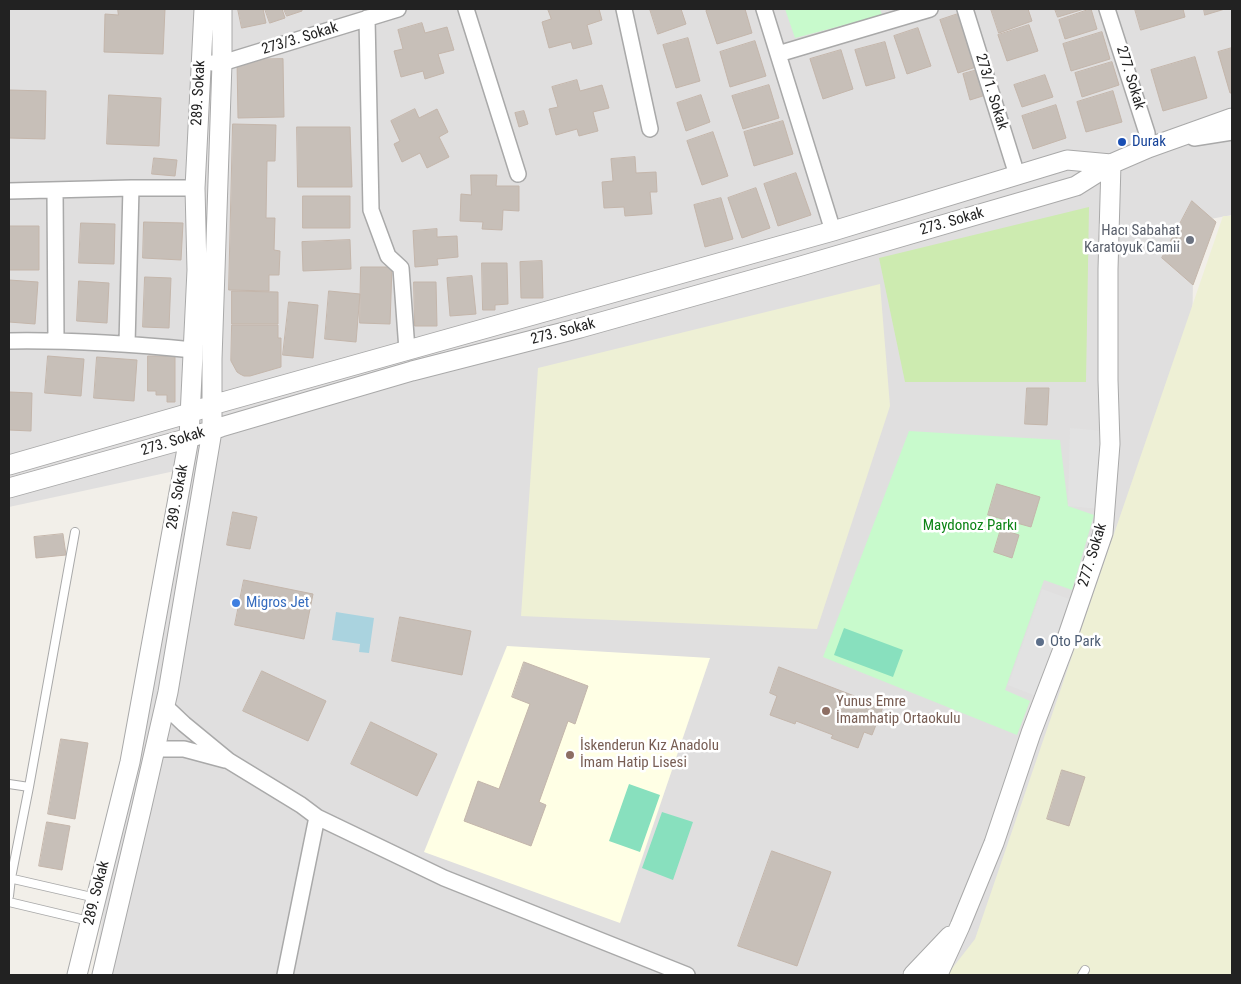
<!DOCTYPE html>
<meta charset="utf-8">
<style>
body{margin:0}
#map{position:relative;width:1241px;height:984px;overflow:hidden;background:#f2efe9;font-family:"Roboto Condensed",sans-serif}
canvas{display:block}
.frame{position:absolute;inset:0;border:10px solid #222;pointer-events:none}
</style>
<div id="map">
<canvas width="1241" height="984"></canvas>
<div class="frame"></div>
</div>
<script>
const context = document.querySelector('canvas').getContext('2d');
context.lineJoin = 'round';
function paint(path, color) { context.fillStyle = color; context.fill(path, 'evenodd'); }
function stroke(path, color, width, dash) { context.strokeStyle = color; context.lineWidth = width; context.lineCap = dash ? 'butt' : 'round'; context.setLineDash(dash || []); context.stroke(path); }
function label(font, color, halo, rows, align = 'center') {
  context.font = font + ' "Roboto Condensed",sans-serif'; context.lineWidth = 5; context.setLineDash([]); context.textBaseline = 'middle'; context.strokeStyle = halo; context.fillStyle = color; for (const [text, x, y, turn = 0] of rows) {
    context.save(); context.translate(x, y); context.rotate((+turn || 0) * Math.PI / 180); context.textAlign = isNaN(turn) ? turn : align; if (halo) context.strokeText(text, 0, 0); context.fillText(text, 0, 0); context.restore();
  }
}
const residential = new Path2D(`
 M 9,9 L 1232,9 L 1232,215 L 1194,222 L 1181,975 L 92,975 L 184,469 L 9,507 Z`);
const education = new Path2D(`
 M 507,646 L 710,658 L 620,923 L 424,852 Z`);
const farmland = new Path2D(`
 M 1223,216 L 1232,216 L 1232,975 L 947,975 L 975,939 Z
 M 880,284 L 890,406 L 817,629 L 521,616 L 538,368 Z`);
const grass = new Path2D(`
 M 1089,207 L 1086,382 L 905,382 L 879,258 Z`);
const park = new Path2D(`
 M 785,9 L 880,9 L 882,15 L 795,38 Z
 M 909,431 L 1060,440 L 1068,506 L 1094,515 L 1072,590 L 1044,580 L 1005,690 L 1030,701 L 1017,735 L 823,657 Z`);
const pitch = new Path2D(`
 M 844,628 L 903,650 L 893,677 L 834,655 Z
 M 629,784 L 660,795 L 640,852 L 609,841 Z
 M 662,812 L 693,822 L 673,880 L 642,868 Z`);
const parking = new Path2D(`
 M 1070,428 L 1104,431 L 1100,509 L 1068,506 Z
 M 1042,589 L 1072,600 L 1036,696 L 1008,685 Z`);
const water = new Path2D(`
 M 336,612 L 374,618 L 369,653 L 359,652 L 360,644 L 332,640 Z`);
const building = new Path2D(`
 M 118,9 L 165,9 L 163,54 L 104,52 L 105,14 L 118,15 Z
 M 238,9 L 263,9 L 266,23 L 242,28 Z
 M 265,9 L 282,9 L 285,18 L 270,23 Z
 M 284,9 L 302,9 L 302,11 L 287,16 Z
 M 548,9 L 599,9 L 602,20 L 587,25 L 592,44 L 573,49 L 571,42 L 549,48 L 542,22 L 551,19 Z
 M 650,9 L 681,9 L 686,24 L 658,34 Z
 M 712,9 L 745,9 L 752,33 L 717,44 L 706,11 Z
 M 991,9 L 1028,9 L 1032,21 L 999,33 Z
 M 1055,9 L 1084,9 L 1058,17 Z
 M 1091,9 L 1097,29 L 1065,39 L 1059,20 Z
 M 1135,9 L 1183,9 L 1185,17 L 1141,30 Z
 M 1204,9 L 1225,9 L 1205,15 Z
 M 961,13 L 979,66 L 958,73 L 940,20 Z
 M 422,23 L 425,33 L 447,27 L 454,50 L 438,54 L 444,73 L 425,79 L 423,71 L 401,77 L 394,51 L 403,49 L 398,30 Z
 M 1029,25 L 1038,51 L 1007,61 L 998,35 Z
 M 918,28 L 931,66 L 907,74 L 894,36 Z
 M 1102,32 L 1110,59 L 1071,71 L 1063,44 Z
 M 688,38 L 700,81 L 676,88 L 663,45 Z
 M 755,41 L 766,76 L 730,87 L 720,52 Z
 M 885,42 L 895,78 L 866,86 L 855,50 Z
 M 1232,48 L 1232,93 L 1230,93 L 1218,52 Z
 M 841,50 L 853,89 L 823,99 L 810,59 Z
 M 1195,57 L 1207,98 L 1163,111 L 1151,70 Z
 M 283,59 L 284,117 L 238,118 L 237,60 Z
 M 1112,62 L 1119,85 L 1082,97 L 1075,73 Z
 M 981,69 L 989,94 L 970,100 L 963,74 Z
 M 1045,75 L 1053,97 L 1022,107 L 1014,85 Z
 M 577,80 L 580,91 L 602,85 L 609,108 L 593,112 L 598,131 L 579,136 L 577,129 L 556,135 L 549,109 L 558,107 L 552,87 Z
 M 769,85 L 779,118 L 743,129 L 732,96 Z
 M 9,90 L 46,91 L 45,139 L 9,138 Z
 M 1113,91 L 1122,122 L 1086,132 L 1077,102 Z
 M 109,95 L 161,98 L 159,146 L 107,144 Z
 M 701,95 L 710,122 L 686,131 L 677,103 Z
 M 1056,105 L 1066,138 L 1033,149 L 1022,116 Z
 M 415,109 L 419,118 L 437,109 L 448,132 L 439,137 L 449,157 L 427,168 L 420,153 L 402,162 L 394,144 L 400,141 L 391,121 Z
 M 524,111 L 528,124 L 519,127 L 515,113 Z
 M 783,121 L 793,154 L 754,166 L 744,132 Z
 M 233,124 L 276,125 L 275,161 L 267,161 L 266,218 L 275,218 L 274,250 L 280,251 L 279,275 L 269,275 L 269,291 L 229,290 Z
 M 297,127 L 350,127 L 352,187 L 298,187 Z
 M 713,132 L 728,176 L 702,185 L 687,141 Z
 M 635,157 L 636,173 L 656,172 L 657,192 L 650,192 L 652,214 L 625,216 L 624,207 L 604,208 L 602,182 L 613,181 L 611,159 Z
 M 154,158 L 177,160 L 175,176 L 152,174 Z
 M 796,173 L 811,215 L 778,226 L 764,184 Z
 M 471,175 L 497,175 L 496,186 L 519,186 L 519,211 L 503,210 L 502,230 L 482,229 L 483,222 L 460,221 L 461,194 L 471,195 Z
 M 756,188 L 770,228 L 742,238 L 728,198 Z
 M 303,196 L 350,196 L 350,228 L 303,228 Z
 M 721,198 L 733,239 L 705,247 L 694,205 Z
 M 1192,201 L 1216,222 L 1193,285 L 1162,258 Z
 M 144,222 L 183,223 L 181,260 L 143,258 Z
 M 81,223 L 115,224 L 114,264 L 79,263 Z
 M 9,226 L 39,226 L 39,270 L 9,270 Z
 M 437,229 L 437,237 L 457,236 L 458,257 L 437,259 L 438,265 L 415,267 L 413,231 Z
 M 350,240 L 351,269 L 303,271 L 302,242 Z
 M 542,261 L 543,298 L 521,298 L 520,262 Z
 M 482,263 L 507,263 L 508,304 L 495,305 L 495,310 L 483,310 Z
 M 361,267 L 392,267 L 390,324 L 360,323 Z
 M 472,276 L 476,314 L 450,316 L 447,278 Z
 M 145,277 L 171,278 L 169,328 L 143,327 Z
 M 9,280 L 38,282 L 35,324 L 9,322 Z
 M 79,281 L 109,283 L 107,323 L 77,321 Z
 M 414,282 L 436,282 L 437,326 L 415,326 Z
 M 232,291 L 278,292 L 278,324 L 232,324 Z
 M 329,291 L 360,294 L 356,342 L 325,339 Z
 M 289,302 L 318,305 L 313,358 L 283,355 Z
 M 232,325 L 278,325 L 278,338 L 281,338 L 281,367 L 250,376 L 244,376 L 240,374 L 237,372 L 231,361 Z
 M 48,356 L 84,359 L 81,396 L 45,393 Z
 M 148,356 L 175,356 L 175,402 L 167,402 L 167,395 L 156,395 L 156,391 L 148,391 Z
 M 97,357 L 137,360 L 134,401 L 94,398 Z
 M 1027,388 L 1049,388 L 1047,425 L 1025,424 Z
 M 9,392 L 32,393 L 31,431 L 9,430 Z
 M 997,484 L 1040,497 L 1031,527 L 988,515 Z
 M 233,512 L 257,517 L 250,549 L 227,545 Z
 M 1001,529 L 1019,535 L 1012,558 L 994,552 Z
 M 63,534 L 66,555 L 36,558 L 34,537 Z
 M 244,580 L 313,594 L 304,639 L 235,625 Z
 M 400,617 L 471,631 L 462,675 L 392,661 Z
 M 524,662 L 588,686 L 575,724 L 568,721 L 539,802 L 546,805 L 531,846 L 464,821 L 478,781 L 499,789 L 530,704 L 512,697 Z
 M 779,667 L 883,707 L 872,735 L 864,732 L 858,748 L 831,738 L 833,735 L 796,721 L 795,724 L 770,715 L 777,696 L 770,693 Z
 M 262,671 L 326,701 L 308,741 L 243,711 Z
 M 371,722 L 437,754 L 417,796 L 351,764 Z
 M 61,739 L 88,743 L 75,819 L 48,814 Z
 M 1062,770 L 1085,777 L 1069,826 L 1047,819 Z
 M 47,822 L 70,826 L 62,870 L 39,866 Z
 M 772,851 L 831,872 L 797,966 L 738,946 Z`);
const service = new Path2D(`
 M 9,784 L 29,787
 M 9,878 L 96,898
 M 9,896 L 11,878 L 29,787 L 75,532
 M 9,902 L 89,921
 M 1082,975 L 1085,970`);
const minor = new Path2D(`
 M 466,9 L 518,174
 M 624,9 L 650,129
 M 764,9 L 833,231
 M 965,9 L 1017,175
 M 1107,9 L 1147,133 L 1148,148
 M 367,18 L 371,210 L 388,256 L 401,268 L 407,350
 M 778,54 L 930,9
 M 212,63 L 222,63 L 398,9
 M 1194,138 L 1232,132
 M 55,190 L 56,340
 M 9,191 L 131,188 L 195,188
 M 9,341 C 71,340 132,344 193,350
 M 127,344 L 131,188
 M 165,706 L 184,724 L 229,761 L 301,805 L 317,817 L 444,878 L 687,975
 M 155,749 L 184,749 L 225,760
 M 285,975 L 317,817`);
const tertiary = new Path2D(`
 M 9,465 L 190,413 L 212,405 L 833,231 L 1067,160 L 1111,164
 M 9,488 L 189,438 L 221,427 L 412,371 L 580,328 L 801,266 L 1076,186 L 1111,164 L 1148,148 L 1232,118
 M 77,975 L 130,762 L 189,438 L 197,270 L 195,188 L 204,9
 M 102,975 L 141,810 L 168,692 L 212,431 L 212,359 L 222,63 L 222,9
 M 913,975 L 950,936
 M 936,975 L 939,972 L 960,926 L 994,843 L 1031,733 L 1065,644 L 1103,533 L 1110,444 L 1108,380 L 1108,269 L 1111,164`);
const markers = [
 [1122,142,5,"#1a4fb4"],
 [1190,240,5,"#6b7280"],
 [236,603,5,"#3f7fe0"],
 [1040,642,5,"#5c6f8a"],
 [826,711,5,"#8d6e63"],
 [570,755,5,"#8d6e63"]
];
const streetNames = [
 ["273/3. Sokak",300,39,-17],
 ["277. Sokak",1130,78,73],
 ["273/1. Sokak",991,92,73],
 ["289. Sokak",199,93,-87],
 ["273. Sokak",952,222,-16],
 ["273. Sokak",563,332,-15],
 ["273. Sokak",173,442,-17],
 ["289. Sokak",178,497,-80],
 ["277. Sokak",1093,555,-73],
 ["289. Sokak",97,893,-76]
];
const transitNames = [
 ["Durak",1132,142]
];
const worshipNames = [
 ["Hacı Sabahat",1180,231],
 ["Karatoyuk Camii",1180,248]
];
const parkNames = [
 ["Maydonoz Parkı",970,526]
];
const shopNames = [
 ["Migros Jet",246,603]
];
const serviceNames = [
 ["Oto Park",1050,642]
];
const educationNames = [
 ["Yunus Emre",836,702],
 ["İmamhatip Ortaokulu",836,719],
 ["İskenderun Kız Anadolu",580,746],
 ["İmam Hatip Lisesi",580,763]
];
paint(residential, '#e0dfdf');
paint(education, '#ffffe5');
paint(farmland, '#eef0d5');
paint(grass, '#cdebb0');
paint(park, '#c8facc');
paint(pitch, '#88e0be');
paint(parking, '#e2e2e2');
paint(water, '#aad3df');
paint(building, '#c7bfb8');
stroke(building, '#c4b6ab', 1);
stroke(service, '#a9a9a9', 10);
stroke(minor, '#a9a9a9', 18);
stroke(tertiary, '#a9a9a9', 21);
stroke(service, '#fff', 8);
stroke(minor, '#fff', 15);
stroke(tertiary, '#fff', 19);
for (const [x, y, r, color] of markers) { const dot = new Path2D(); dot.arc(x, y, r, 0, 2 * Math.PI); context.fillStyle = color; context.fill(dot); stroke(dot, '#fff', 2); }
label('15px', '#222', '#fff', streetNames);
label('15px', '#164399', '#fff', transitNames, 'left');
label('15px', '#5b616d', '#fff', worshipNames, 'right');
label('15px', '#0c8416', '#fff', parkNames);
label('15px', '#366cbe', '#fff', shopNames, 'left');
label('15px', '#4e5e75', '#fff', serviceNames, 'left');
label('15px', '#785e54', '#fff', educationNames, 'left');
</script>
